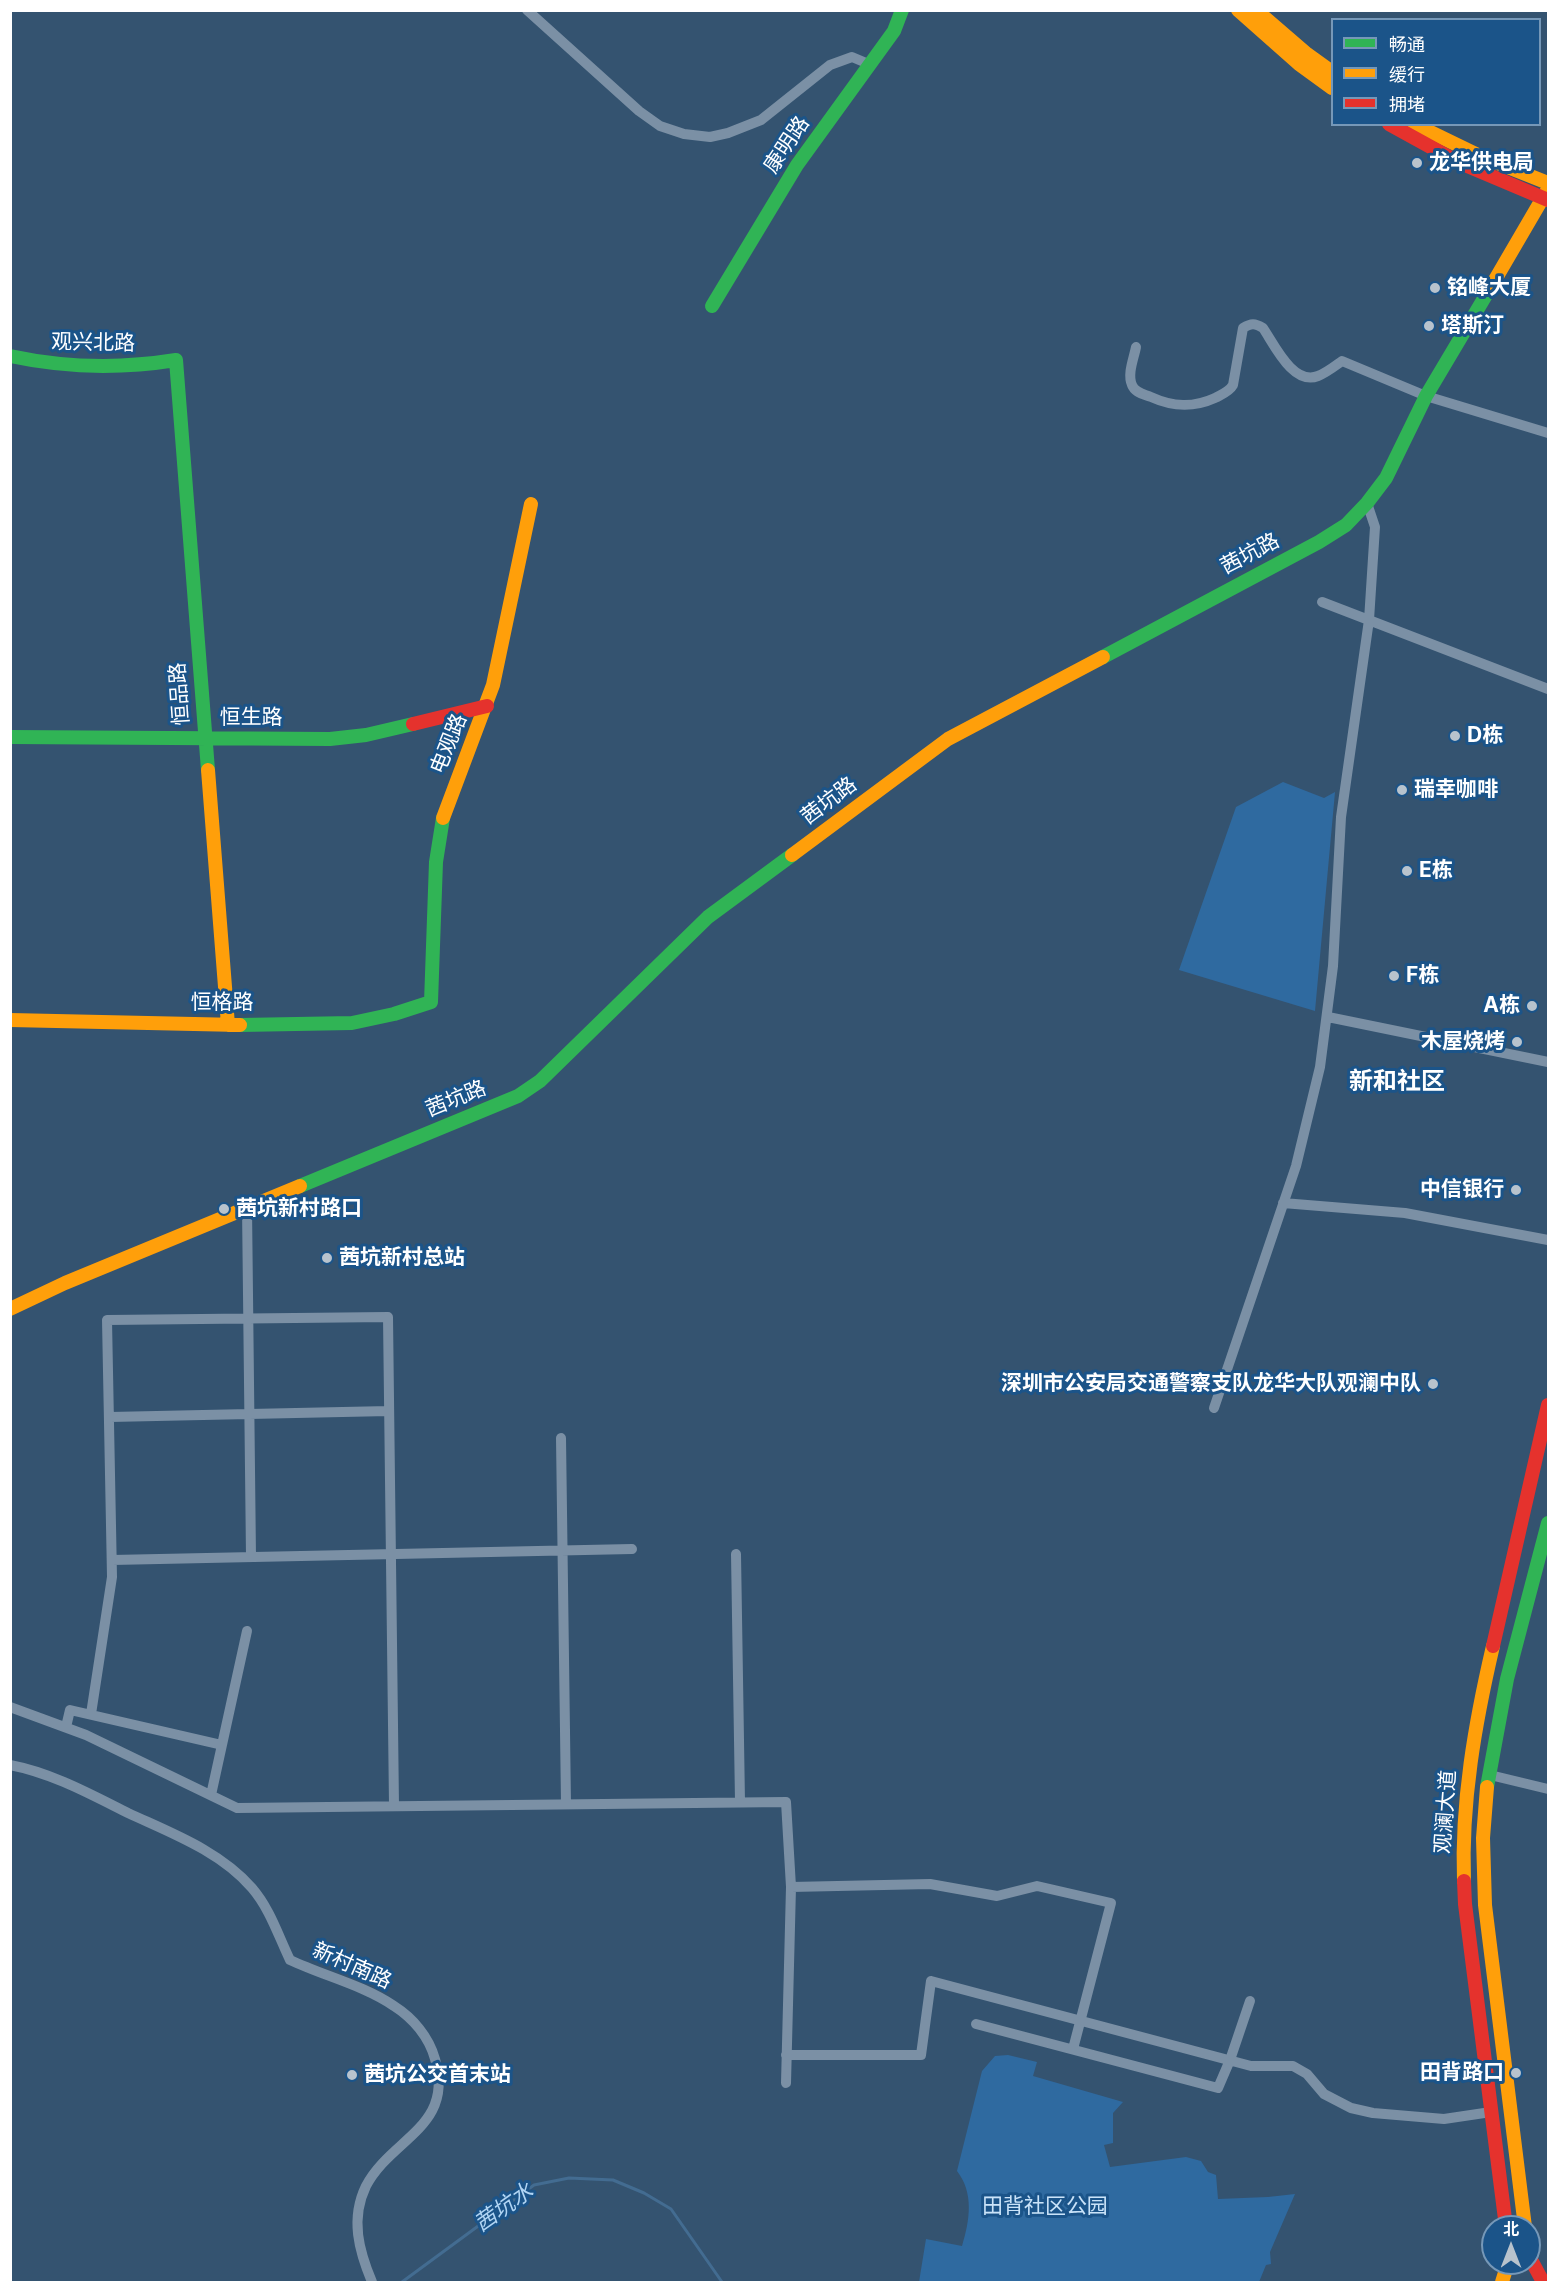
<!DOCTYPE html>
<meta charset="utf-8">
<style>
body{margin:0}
#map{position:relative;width:1559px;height:2293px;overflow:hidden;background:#345370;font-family:Inter,"Noto Sans SC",sans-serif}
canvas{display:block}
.frame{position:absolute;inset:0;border:12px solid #fff;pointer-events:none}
.legend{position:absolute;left:1331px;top:18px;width:210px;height:108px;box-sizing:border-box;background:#1b5489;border:2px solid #7698b8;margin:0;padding:8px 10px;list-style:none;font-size:18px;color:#fff}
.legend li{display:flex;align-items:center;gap:12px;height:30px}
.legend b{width:30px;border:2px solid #7698b8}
.north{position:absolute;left:1481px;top:2215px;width:60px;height:60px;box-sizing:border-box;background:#1b5489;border:2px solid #7698b8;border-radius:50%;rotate:0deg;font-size:16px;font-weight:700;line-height:24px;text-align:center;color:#fff}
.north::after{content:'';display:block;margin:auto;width:21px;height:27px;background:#b8c3cd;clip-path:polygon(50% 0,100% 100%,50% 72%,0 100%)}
</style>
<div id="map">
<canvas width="1559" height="2293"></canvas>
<div class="frame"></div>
<ul class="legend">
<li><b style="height:8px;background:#30b455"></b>畅通</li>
<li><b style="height:8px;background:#ff9f0a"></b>缓行</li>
<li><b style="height:8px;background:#e5322d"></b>拥堵</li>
</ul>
<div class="north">北</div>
</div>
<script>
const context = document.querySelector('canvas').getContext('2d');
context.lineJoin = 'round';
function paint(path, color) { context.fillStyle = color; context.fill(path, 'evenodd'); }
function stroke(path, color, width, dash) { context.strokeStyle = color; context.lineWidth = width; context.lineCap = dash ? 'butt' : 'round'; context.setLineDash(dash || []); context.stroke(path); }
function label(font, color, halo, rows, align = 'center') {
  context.font = font + ' Inter,"Noto Sans SC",sans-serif'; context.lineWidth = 6; context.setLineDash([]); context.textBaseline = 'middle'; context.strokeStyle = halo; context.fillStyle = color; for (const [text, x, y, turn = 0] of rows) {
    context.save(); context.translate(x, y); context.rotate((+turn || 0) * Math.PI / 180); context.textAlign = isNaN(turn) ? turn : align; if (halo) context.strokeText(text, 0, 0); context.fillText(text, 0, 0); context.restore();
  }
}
const green = new Path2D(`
 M 1283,782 L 1324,798 L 1335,792 L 1315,1011 L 1179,970 L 1236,807 Z
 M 1008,2055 L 1037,2062 L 1033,2076 L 1123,2102 L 1113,2113 L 1113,2143 L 1104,2145 L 1110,2167 L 1186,2157 L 1201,2161 L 1208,2172 L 1216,2175 L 1218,2199 L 1268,2197 L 1295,2194 L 1270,2252 L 1271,2264 L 1266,2265 L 1259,2282 L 919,2282 L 926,2239 L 962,2246 C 970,2220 974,2193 957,2171 L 982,2071 L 995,2056 Z`);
const stream = new Path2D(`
 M 402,2282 L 534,2185 L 569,2178 L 613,2180 L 644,2193 L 671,2209 L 722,2282`);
const street = new Path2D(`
 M 527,10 L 639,111 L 660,126 L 684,134 L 710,137 L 728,133 L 761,120 L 830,65 L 852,57 L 871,65
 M 1136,347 C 1134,358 1127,374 1132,385 C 1135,393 1144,394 1151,397 C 1173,407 1193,408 1215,398 C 1222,394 1229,392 1233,385 L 1243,328 C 1251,323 1255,323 1263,328 C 1274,344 1293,386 1318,376 C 1326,373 1335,366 1342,361 L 1426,396 L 1548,433
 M 1322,602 L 1548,689
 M 1328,1017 L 1548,1062
 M 1283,1203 L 1405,1213 L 1548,1240
 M 247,1207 L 251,1557
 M 1214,1408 L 1296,1166 L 1320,1067 L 1333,966 L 1341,817 L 1369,620 L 1375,527 L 1367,503
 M 110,1417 L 389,1411
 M 561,1438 L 566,1804
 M 736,1554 L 740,1802
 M 112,1560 L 632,1549
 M 10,1707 L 86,1735 L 237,1808 L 786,1802 L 791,1887 L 786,2083
 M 91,1714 L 112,1577 L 107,1320 L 388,1317 L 394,1806
 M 66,1727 L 70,1710 L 222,1745
 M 10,1765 C 52,1773 90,1794 128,1813 C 171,1833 220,1851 252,1888 C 270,1909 278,1935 290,1960 C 324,1976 363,1985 394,2006 C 413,2018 429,2037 435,2059 C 455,2127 391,2138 366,2186 C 350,2219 359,2251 372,2282
 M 1490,1775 L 1548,1789
 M 211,1795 L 247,1631
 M 791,1887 L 930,1884 L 997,1896 L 1037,1886 L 1111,1903 L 1073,2049
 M 976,2024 L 1218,2088 L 1230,2060 L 1250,2001
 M 786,2055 L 921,2055 L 931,1981 L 1251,2066 L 1293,2066 L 1307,2074 L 1324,2094 L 1351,2108 L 1373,2113 L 1444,2119 L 1491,2112`);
const fast = new Path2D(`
 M 712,306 L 797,165 L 894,31 L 902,10
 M 10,356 C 66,368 120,369 176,360
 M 176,360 L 208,770
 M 1103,657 L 1319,542 L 1346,525 L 1367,503 L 1386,478 L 1426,396 L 1492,285
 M 10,737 L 330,739 L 366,735 L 413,724
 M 240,1025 L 352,1023 L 394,1014 L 431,1002 L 436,862 L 443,818
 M 300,1186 L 518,1096 L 540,1081 L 708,917 L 792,855
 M 1487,1787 L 1507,1679 L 1548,1523`);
const slow = new Path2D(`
 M 1238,10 L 1299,64 L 1332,88
 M 1256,10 L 1307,54 L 1332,72
 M 1414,124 L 1480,156 L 1548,183
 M 1492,285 L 1548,189
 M 208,770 L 228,1025
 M 443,818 L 493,685 L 531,504
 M 792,855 L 948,739 L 1103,657
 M 10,1020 L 240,1025
 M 10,1309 L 65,1283 L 300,1186
 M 1487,1787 L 1483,1838 L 1485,1905 L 1525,2227
 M 1464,1881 C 1461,1803 1475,1723 1493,1646
 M 1502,2282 L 1508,2263`);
const jam = new Path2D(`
 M 1389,124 L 1458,162 L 1548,200
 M 413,724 L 487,706
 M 1493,1646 L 1548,1405
 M 1464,1881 L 1465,1904 L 1506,2227
 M 1529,2256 L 1543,2282`);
const markers = [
 [1417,163,6,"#b8c3cd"],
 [1435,288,6,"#b8c3cd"],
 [1429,326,6,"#b8c3cd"],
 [1455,736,6,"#b8c3cd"],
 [1402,790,6,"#b8c3cd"],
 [1407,871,6,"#b8c3cd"],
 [1394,976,6,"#b8c3cd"],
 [1532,1006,6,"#b8c3cd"],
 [1517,1042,6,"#b8c3cd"],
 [1516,1190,6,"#b8c3cd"],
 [224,1209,6,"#b8c3cd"],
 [327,1258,6,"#b8c3cd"],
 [1433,1384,6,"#b8c3cd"],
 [1516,2073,6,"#b8c3cd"],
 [352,2075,6,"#b8c3cd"]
];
const streetNames = [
 ["康明路",787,145,-56],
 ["观兴北路",93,343,1],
 ["茜坑路",1250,554,-28],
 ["恒品路",180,694,-94],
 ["恒生路",251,718],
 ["电观路",449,744,-68],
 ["茜坑路",829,801,-37],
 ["恒格路",222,1003],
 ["茜坑路",456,1099,-22],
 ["观澜大道",1446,1812,-86],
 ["新村南路",352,1966,24]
];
const poiNames = [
 ["龙华供电局",1429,163],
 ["铭峰大厦",1447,288],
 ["塔斯汀",1441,326],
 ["D栋",1467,736],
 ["瑞幸咖啡",1414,790],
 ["E栋",1419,871],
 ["F栋",1406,976],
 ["A栋",1520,1006,"right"],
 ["木屋烧烤",1505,1042,"right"],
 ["中信银行",1504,1190,"right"],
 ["茜坑新村路口",236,1209],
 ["茜坑新村总站",339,1258],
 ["深圳市公安局交通警察支队龙华大队观澜中队",1421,1384,"right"],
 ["田背路口",1504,2073,"right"],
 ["茜坑公交首末站",364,2075]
];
const parkNames = [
 ["田背社区公园",1045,2207]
];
const waterNames = [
 ["茜坑水",504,2208,-35]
];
const quarterNames = [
 ["新和社区",1397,1082]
];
paint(green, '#2f6aa0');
stroke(stream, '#436c91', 3);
stroke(street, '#7b90a5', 10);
stroke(fast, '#30b455', 14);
stroke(slow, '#ff9f0a', 14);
stroke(jam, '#e5322d', 14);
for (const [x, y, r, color] of markers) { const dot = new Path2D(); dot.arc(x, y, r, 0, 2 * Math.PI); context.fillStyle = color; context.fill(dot); stroke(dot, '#1b5489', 2); }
label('21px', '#fff', '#1b5489', streetNames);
label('bold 21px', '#fff', '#1b5489', poiNames, 'left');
label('21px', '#cae3f9', '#1b5489', parkNames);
label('italic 22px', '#b1d5f4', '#1b5489', waterNames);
label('bold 24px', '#fff', '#1b5489', quarterNames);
</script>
